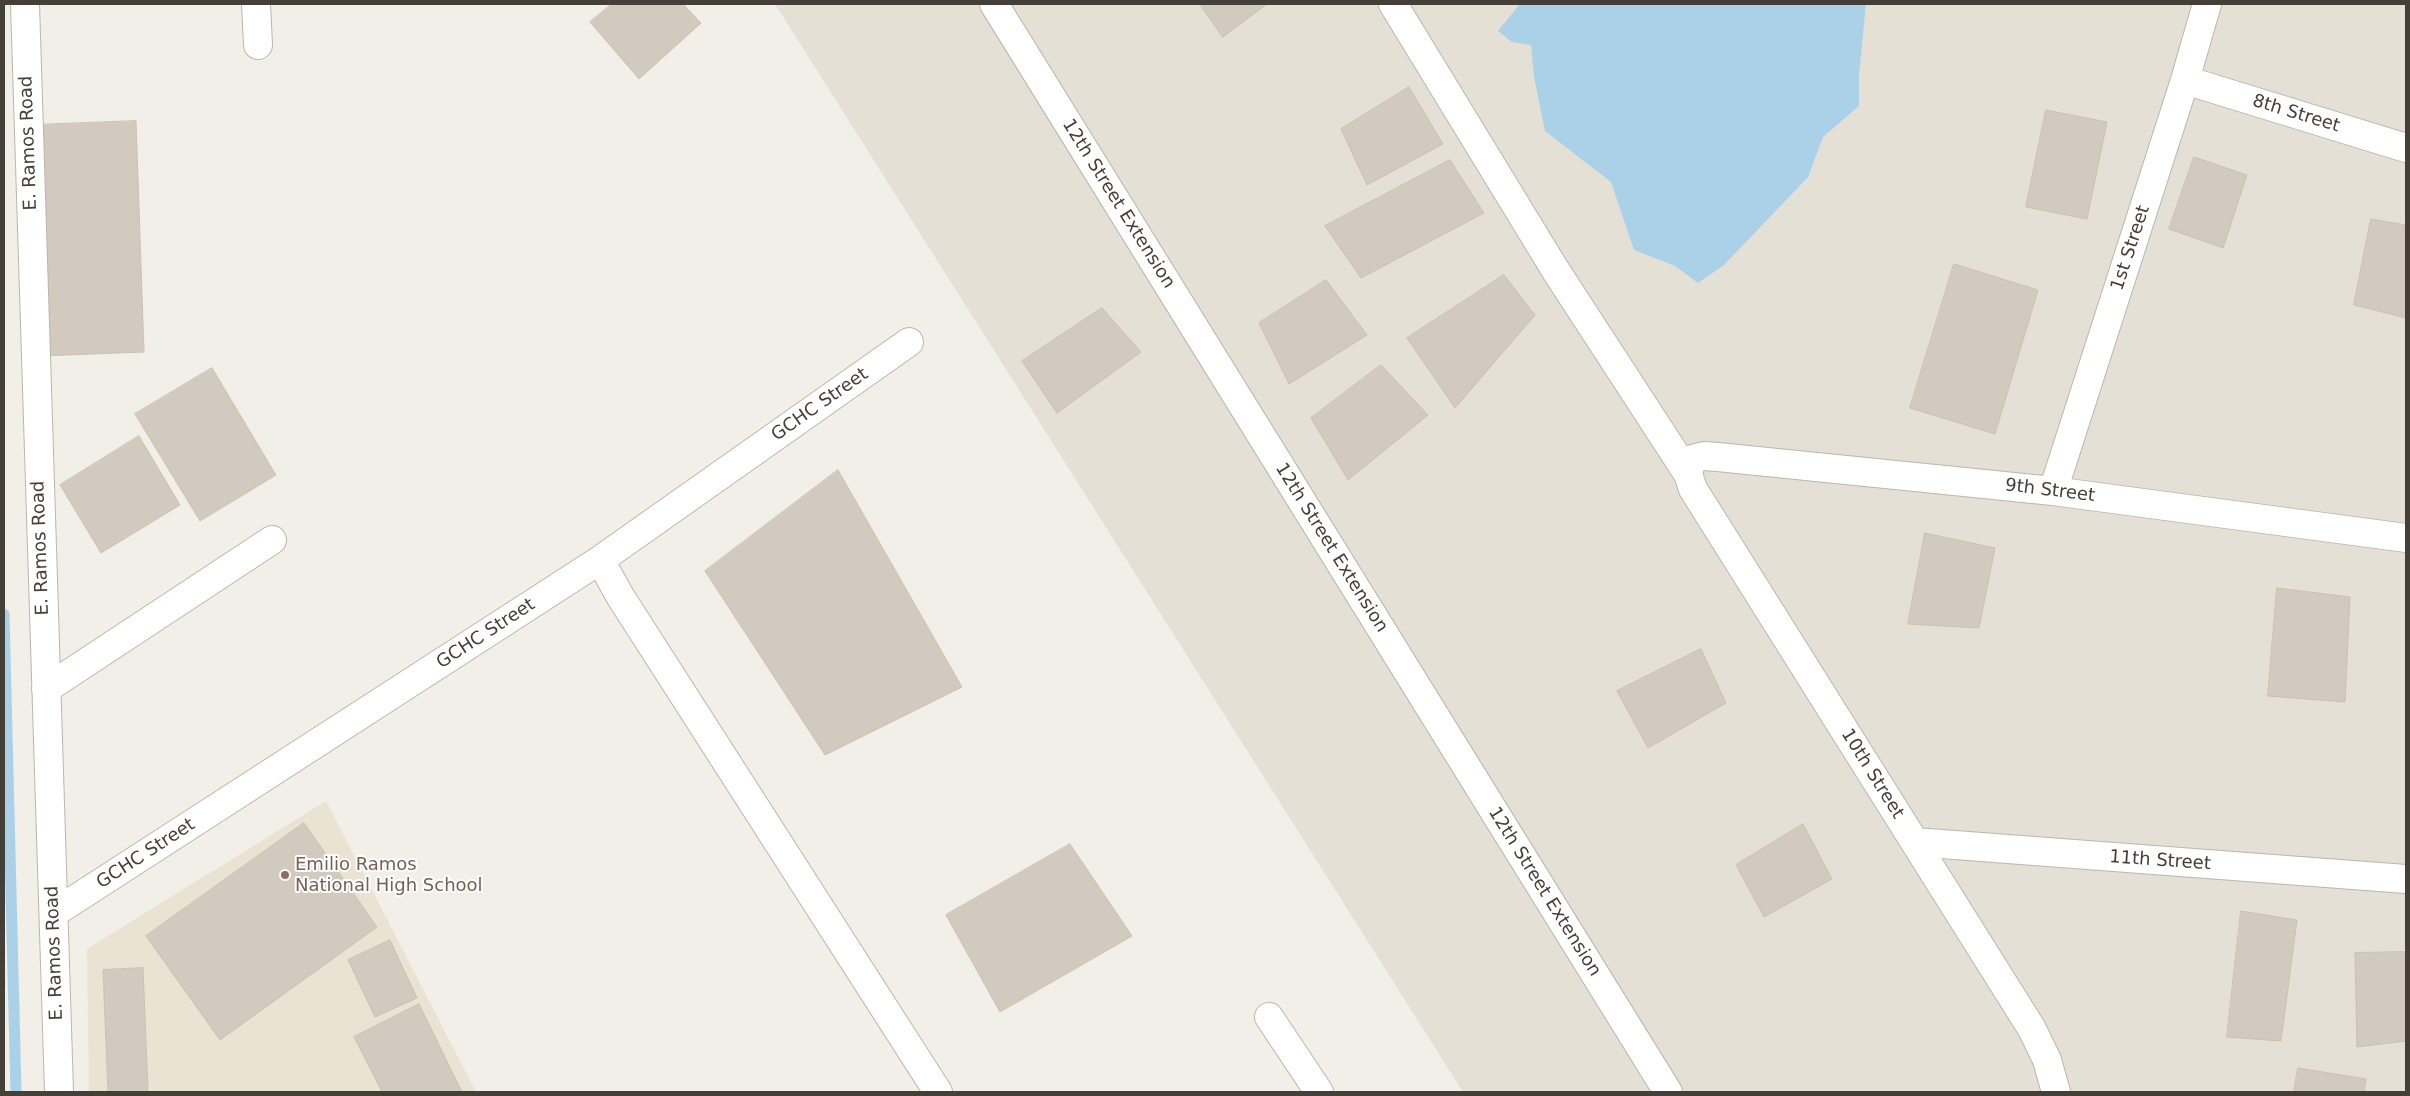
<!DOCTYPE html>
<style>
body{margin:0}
#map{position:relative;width:2410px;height:1096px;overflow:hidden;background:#f2eee8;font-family:"DejaVu Sans",sans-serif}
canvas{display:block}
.frame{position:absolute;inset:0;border:5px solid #443f37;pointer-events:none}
</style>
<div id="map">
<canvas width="2410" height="1096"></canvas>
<div class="frame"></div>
</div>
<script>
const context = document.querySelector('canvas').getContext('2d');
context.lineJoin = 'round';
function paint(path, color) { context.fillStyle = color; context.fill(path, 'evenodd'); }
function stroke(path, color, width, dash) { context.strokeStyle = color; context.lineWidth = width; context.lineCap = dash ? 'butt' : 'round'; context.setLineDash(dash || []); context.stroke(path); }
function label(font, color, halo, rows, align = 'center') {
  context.font = font + ' "DejaVu Sans",sans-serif'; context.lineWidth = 4; context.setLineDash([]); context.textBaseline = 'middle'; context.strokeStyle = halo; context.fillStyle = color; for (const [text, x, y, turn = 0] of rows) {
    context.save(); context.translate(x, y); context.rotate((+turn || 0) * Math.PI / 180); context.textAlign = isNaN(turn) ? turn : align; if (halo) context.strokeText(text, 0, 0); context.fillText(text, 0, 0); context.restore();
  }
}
const residential = new Path2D(`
 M 775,4 L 2406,4 L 2406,1092 L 1463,1092 Z`);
const education = new Path2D(`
 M 326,801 L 476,1092 L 89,1092 L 87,949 Z`);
const water = new Path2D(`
 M 1520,4 L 1866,4 L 1859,75 L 1859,106 L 1823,137 L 1808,177 L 1724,265 L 1698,283 L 1675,266 L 1634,250 L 1611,182 L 1545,131 L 1534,77 L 1531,45 L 1512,42 L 1498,31 Z`);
const stream = new Path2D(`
 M 4,614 L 16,1092`);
const building = new Path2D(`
 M 612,4 L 683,4 L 701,23 L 639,79 L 590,22 Z
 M 1200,4 L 1267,4 L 1223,37 Z
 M 1409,87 L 1443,144 L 1367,185 L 1341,129 Z
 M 2046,110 L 2107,122 L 2087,219 L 2026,207 Z
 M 136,121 L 144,352 L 40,356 L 33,125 Z
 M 2194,157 L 2247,175 L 2223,248 L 2169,229 Z
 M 1450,160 L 1484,213 L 1361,278 L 1325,226 Z
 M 2371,219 L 2406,225 L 2406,318 L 2354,305 Z
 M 1954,264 L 2038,290 L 1995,434 L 1910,408 Z
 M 1504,275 L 1535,315 L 1455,408 L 1407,338 Z
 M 1326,280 L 1367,335 L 1289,384 L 1259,323 Z
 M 1102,308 L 1141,352 L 1057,413 L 1022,361 Z
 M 1381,365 L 1428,415 L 1348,480 L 1311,418 Z
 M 212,368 L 276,475 L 200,521 L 135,414 Z
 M 139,436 L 180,505 L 101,553 L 60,485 Z
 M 838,470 L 962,687 L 825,755 L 705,571 Z
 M 1925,533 L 1995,548 L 1979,628 L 1908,624 Z
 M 2277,588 L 2350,597 L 2345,702 L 2268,696 Z
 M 1701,649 L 1726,703 L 1648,748 L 1617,691 Z
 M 304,823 L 377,927 L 220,1040 L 146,936 Z
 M 1803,824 L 1832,879 L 1764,917 L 1736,865 Z
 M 1070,844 L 1132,936 L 1000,1012 L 946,915 Z
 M 2241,911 L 2297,920 L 2281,1041 L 2227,1037 Z
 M 390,940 L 417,998 L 375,1017 L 348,960 Z
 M 2406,952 L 2406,1041 L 2357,1047 L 2355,953 Z
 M 143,968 L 148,1092 L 108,1092 L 103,970 Z
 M 419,1004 L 462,1092 L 382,1092 L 354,1037 Z
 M 2298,1068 L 2366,1079 L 2364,1092 L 2294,1092 Z`);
const minor = new Path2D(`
 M 25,4 L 59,1092
 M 256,4 L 258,45
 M 994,4 L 1668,1092
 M 1393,4 L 1556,271 L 1688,474
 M 2185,80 L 2406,148
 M 2053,491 L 2185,80 L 2207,4
 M 600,560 L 620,596 L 938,1092
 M 46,689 L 272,540
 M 1915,842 L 2406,879
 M 54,913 L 600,560 L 909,342
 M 1269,1017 L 1319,1092
 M 2056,1092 L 2047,1060 L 2032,1029 L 1693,489 L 1688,474 L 1692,459 L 1704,456 L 1718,457 L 2053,491 L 2406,538`);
const markers = [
 [285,875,5,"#8d6e63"]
];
const streetNames = [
 ["8th Street",2296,114,17],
 ["E. Ramos Road",29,143,-92],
 ["12th Street Extension",1118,204,58],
 ["1st Street",2131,248,-72],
 ["GCHC Street",820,405,-35],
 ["9th Street",2050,491,7],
 ["E. Ramos Road",41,548,-92],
 ["12th Street Extension",1331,548,58],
 ["GCHC Street",486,634,-33],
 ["10th Street",1872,774,58],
 ["GCHC Street",146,854,-33],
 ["11th Street",2160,861,4],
 ["12th Street Extension",1544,892,58],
 ["E. Ramos Road",55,953,-92]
];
const educationNames = [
 ["Emilio Ramos",295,865],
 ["National High School",295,886]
];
paint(residential, '#e5e0d6');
paint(education, '#eae2d3');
paint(water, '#aad1e8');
stroke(stream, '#aad1e8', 11);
paint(building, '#d2cabe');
stroke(building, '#ccc1b2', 1);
stroke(minor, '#bcb6ab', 30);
stroke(minor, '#fff', 28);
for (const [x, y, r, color] of markers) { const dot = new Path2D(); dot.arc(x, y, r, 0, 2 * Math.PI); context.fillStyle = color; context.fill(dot); stroke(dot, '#fff', 2); }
label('18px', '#443f37', '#fff', streetNames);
label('18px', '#785e54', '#fff', educationNames, 'left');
</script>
